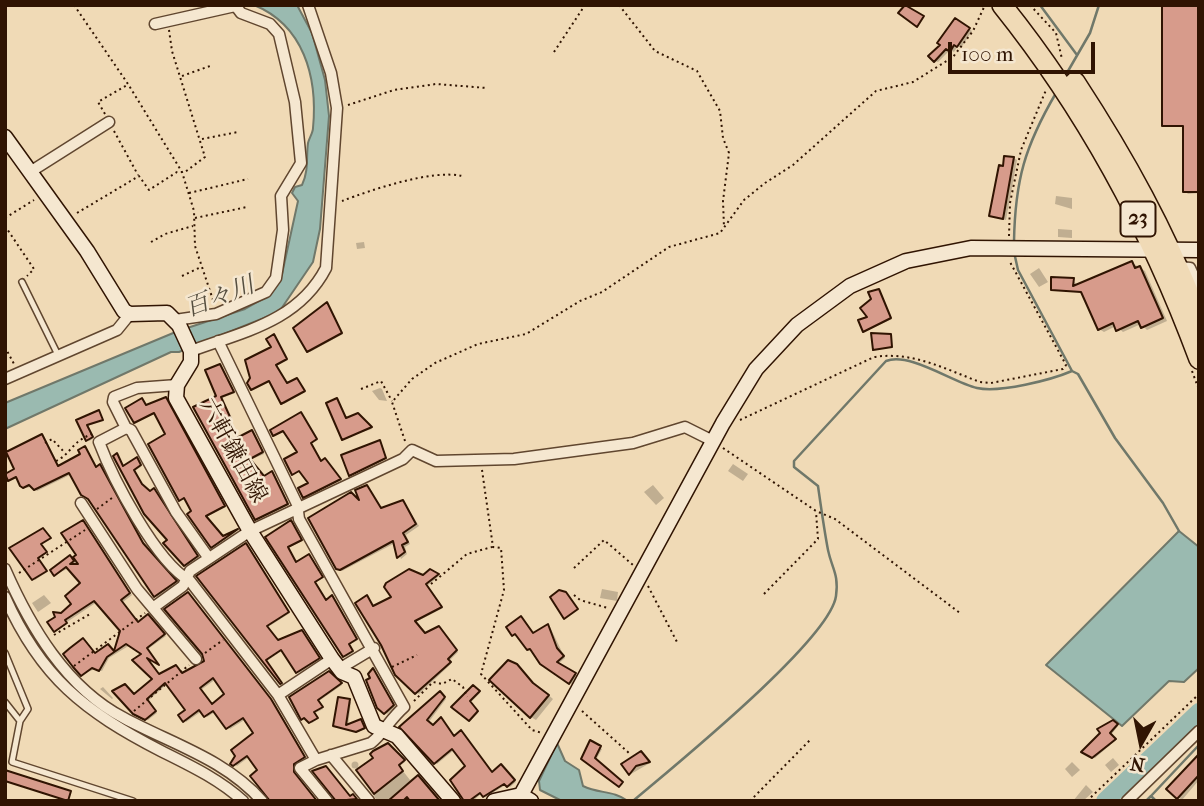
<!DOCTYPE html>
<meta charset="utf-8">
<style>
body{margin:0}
#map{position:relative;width:1204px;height:806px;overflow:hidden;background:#f0dab6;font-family:"IM FELL French Canon",serif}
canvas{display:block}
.frame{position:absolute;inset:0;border:7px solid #301402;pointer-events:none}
.north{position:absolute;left:1106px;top:708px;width:70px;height:70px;-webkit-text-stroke:5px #f5e7d0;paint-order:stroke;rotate:189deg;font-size:19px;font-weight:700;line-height:28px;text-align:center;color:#301402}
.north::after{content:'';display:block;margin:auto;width:24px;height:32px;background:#301402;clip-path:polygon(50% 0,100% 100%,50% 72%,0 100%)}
.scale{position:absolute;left:948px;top:42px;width:147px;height:32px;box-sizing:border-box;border:4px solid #301402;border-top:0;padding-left:9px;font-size:21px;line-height:24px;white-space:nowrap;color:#301402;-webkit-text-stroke:5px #f5e7d0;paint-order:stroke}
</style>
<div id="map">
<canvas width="1204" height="806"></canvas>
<div class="frame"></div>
<div class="north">N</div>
<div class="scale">100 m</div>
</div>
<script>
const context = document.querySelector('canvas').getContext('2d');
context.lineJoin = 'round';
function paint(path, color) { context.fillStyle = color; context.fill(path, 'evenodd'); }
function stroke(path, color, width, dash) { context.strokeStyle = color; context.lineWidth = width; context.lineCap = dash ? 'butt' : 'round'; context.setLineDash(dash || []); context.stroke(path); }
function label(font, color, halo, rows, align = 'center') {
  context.font = font + ' "IM FELL French Canon","Noto Serif JP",serif'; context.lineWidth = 5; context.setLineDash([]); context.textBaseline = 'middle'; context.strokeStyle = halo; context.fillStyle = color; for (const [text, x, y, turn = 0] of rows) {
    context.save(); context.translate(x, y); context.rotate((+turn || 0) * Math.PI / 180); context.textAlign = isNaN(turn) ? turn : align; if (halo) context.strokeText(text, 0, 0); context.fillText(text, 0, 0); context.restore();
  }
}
const water = new Path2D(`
 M 254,5 L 297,5 L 312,33 L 325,80 L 329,116 L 320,229 L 313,262 L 279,312 L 179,352 L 171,352 L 5,429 L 5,403 L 178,331 L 245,309 L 268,296 L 282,274 L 298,201 L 292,193 L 295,187 L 302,185 C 309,170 306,158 308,143 C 309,138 313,133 313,128 C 318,76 303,25 254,5 Z
 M 1179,531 L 1199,547 L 1199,668 L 1184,682 L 1169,681 L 1122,726 L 1046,665 Z
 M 557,743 L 565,761 L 579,770 L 583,786 C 599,794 613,790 628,801 L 562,801 L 540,790 L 539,781 Z`);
const shadow = new Path2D(`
 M 1199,5 L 1199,193 L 1188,194 L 1185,191 L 1184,127 L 1164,125 Z
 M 955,20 L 972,31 L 961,48 L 958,46 L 954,52 L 950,50 L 938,62 L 935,61 Z
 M 1013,158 L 1017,160 L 1006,220 L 994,217 L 991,216 L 1005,168 Z
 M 1056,196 L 1072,198 L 1072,209 L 1055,204 Z
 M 1058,229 L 1072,230 L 1072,238 L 1058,237 Z
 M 364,242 L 365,248 L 357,249 L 356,243 Z
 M 1131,262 L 1145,271 L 1167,321 L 1147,330 L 1141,324 L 1123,332 L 1116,326 L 1104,332 L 1099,329 L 1083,293 L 1053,289 L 1073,280 L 1078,286 Z
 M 1039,268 L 1048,282 L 1039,287 L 1030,274 Z
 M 879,291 L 892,319 L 866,331 L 873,299 Z
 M 327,304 L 343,334 L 310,352 L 308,351 Z
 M 274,336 L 288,360 L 276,366 L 288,385 L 297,380 L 305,392 L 284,404 L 271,382 Z
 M 220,366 L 235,393 L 222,398 L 232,421 L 225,428 L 232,442 L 254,433 L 264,454 L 250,460 L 265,477 L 274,474 L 289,505 L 258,520 L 195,407 L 218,397 Z
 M 380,388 L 382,389 L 387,401 L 379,400 L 372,391 Z
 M 166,399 L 226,507 L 206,517 L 223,538 L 238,531 L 214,547 L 186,499 L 180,500 L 167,435 L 156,413 L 136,422 L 147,407 Z
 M 337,400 L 347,420 L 360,416 L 372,429 L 343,438 Z
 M 99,412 L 103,420 L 88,426 L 93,439 L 89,441 L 78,421 Z
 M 303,415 L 318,440 L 311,444 L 322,463 L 327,461 L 342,480 L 306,497 L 310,484 L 301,471 L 293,474 L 299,453 L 285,432 L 274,435 Z
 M 42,436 L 59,467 L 82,454 L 85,448 L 87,449 L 97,468 L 102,468 L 146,546 L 178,583 L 158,597 L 155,596 L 72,474 L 37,491 L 32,486 L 27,488 L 21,485 L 18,478 L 9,480 Z
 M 379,442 L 387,458 L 350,475 Z
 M 117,455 L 124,467 L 139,461 L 142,466 L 135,471 L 144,487 L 150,493 L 156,491 L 199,558 L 187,566 L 170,540 L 145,513 Z
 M 733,464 L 748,474 L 743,481 L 728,471 Z
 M 653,485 L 664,498 L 656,505 L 644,492 Z
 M 367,486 L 383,510 L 402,502 L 406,505 L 419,526 L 406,535 L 410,544 L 405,547 L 407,554 L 401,559 L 395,543 L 342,571 L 338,568 Z
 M 291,522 L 302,541 L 288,548 L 296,564 L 311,557 L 323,578 L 315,583 L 327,601 L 334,598 L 358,640 L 349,645 L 354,652 L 346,657 L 268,538 Z
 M 85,524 L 132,595 L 123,602 L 133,616 L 139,623 L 150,618 L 166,636 L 148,649 L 157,662 L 145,655 L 160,675 L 183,675 L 206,662 L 188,594 L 274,702 L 306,758 L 296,765 L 294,772 L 316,801 L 259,771 L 249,757 L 237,766 L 233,763 L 256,734 L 246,719 L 230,729 L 215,712 L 207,717 L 202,711 L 186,722 L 187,711 L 167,684 L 148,701 L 157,713 L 148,720 L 134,712 L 134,696 L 154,680 L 144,653 L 130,645 L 109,658 L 102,671 L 95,669 L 83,674 L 96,654 L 110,647 L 115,653 L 122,631 L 97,602 L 55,630 L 61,615 L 74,604 L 82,583 L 69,568 L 55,575 L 70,557 L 74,559 L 79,556 ZM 216,679 L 226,694 L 213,706 L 201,690 Z
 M 45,531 L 51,539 L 41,545 L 47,553 L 39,559 L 47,572 L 35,580 L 12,548 Z
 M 246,545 L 290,613 L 268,627 L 278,641 L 304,633 L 321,659 L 299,673 L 283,650 L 267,661 L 283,684 L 199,577 Z
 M 430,571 L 439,576 L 427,586 L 443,608 L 416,622 L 426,634 L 441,629 L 458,652 L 449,661 L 451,664 L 419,694 L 397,674 L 357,603 L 369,599 L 374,607 L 394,598 Z
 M 602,589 L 618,592 L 617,601 L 600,598 Z
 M 44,595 L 51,603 L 38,612 L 32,603 Z
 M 522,618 L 534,635 L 550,627 L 565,658 L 557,665 L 577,675 L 572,684 L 541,663 L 533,649 L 528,649 L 508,628 Z
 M 514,665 L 553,699 L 536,720 L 531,717 Z
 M 374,671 L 395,707 L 387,714 L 379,707 Z
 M 331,674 L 342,685 L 319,701 L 323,709 L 315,713 L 318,719 L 312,723 L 303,718 Z
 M 103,687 L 113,698 L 112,699 L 100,689 Z
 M 475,688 L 480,693 L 470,703 L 478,713 L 471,720 L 454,707 Z
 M 442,695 L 446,699 L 428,723 L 434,727 L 441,719 L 455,737 L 463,733 L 493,773 L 503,767 L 516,782 L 510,787 L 507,784 L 486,797 L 482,793 L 473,801 L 466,801 L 467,766 L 454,750 L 437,764 L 402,727 Z
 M 339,699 L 351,702 L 348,726 L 361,721 L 365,729 L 358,732 L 336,726 Z
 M 1113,722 L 1118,726 L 1111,735 L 1116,740 L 1095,758 L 1083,752 Z
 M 591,742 L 602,749 L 596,760 L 623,784 L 621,786 L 583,759 Z
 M 390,746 L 405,762 L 399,766 L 410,780 L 417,775 L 440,801 L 377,801 L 367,784 Z
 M 643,754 L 650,763 L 631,774 L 624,765 Z
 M 1113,758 L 1119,765 L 1111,772 L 1105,765 Z
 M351.5 765a3.5 3.5 0 1 1 7 0a3.5 3.5 0 1 1-7 0Z
 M 1072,762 L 1080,770 L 1072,777 L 1065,769 Z
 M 1199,775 L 1199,780 L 1182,800 L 1168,789 Z
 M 1086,785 L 1093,792 L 1083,801 L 1073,801 Z`);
const stream = new Path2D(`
 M 1040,5 L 1077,55
 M 1064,78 L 1090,33 L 1099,5
 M 1014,242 C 1015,180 1025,146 1056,93
 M 1014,252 L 1018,270 L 1072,371 L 1078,374 L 1115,438 L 1163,503 L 1179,531
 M 1151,796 L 1199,745
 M 633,801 C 673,767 830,640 836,596 C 839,574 832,569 828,550 C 824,529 821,507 818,486 L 794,467 L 794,461 L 886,361 C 910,352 952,382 977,388 C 1000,393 1051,380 1072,371
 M 1146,801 L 1151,796 L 1156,801`);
const river = new Path2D(`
 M 1105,801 L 1199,712`);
const building = new Path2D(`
 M 905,5 L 924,16 L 917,27 L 898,13 Z
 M 1162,5 L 1199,5 L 1199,192 L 1183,192 L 1183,126 L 1162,126 Z
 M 955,18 L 970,28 L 957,47 L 954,45 L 950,52 L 946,49 L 934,62 L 928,56 L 940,45 L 937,43 Z
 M 1004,156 L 1014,157 L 1003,219 L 989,216 L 999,165 L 1003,166 Z
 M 1132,261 L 1135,268 L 1140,266 L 1163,318 L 1141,328 L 1138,321 L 1116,331 L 1113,323 L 1098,330 L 1081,292 L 1051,290 L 1051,277 L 1074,278 L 1073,286 Z
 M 879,289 L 891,318 L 863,332 L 858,320 L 867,317 L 860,308 L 871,299 L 868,292 Z
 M 327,302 L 342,333 L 307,352 L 293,328 Z
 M 871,333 L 891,334 L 892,347 L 873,350 Z
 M 274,334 L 287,359 L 276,365 L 287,383 L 297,378 L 305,391 L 281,404 L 269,381 L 251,390 L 247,383 L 250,378 L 245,360 L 271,347 L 266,339 Z
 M 220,364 L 234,392 L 221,397 L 231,419 L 223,426 L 231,441 L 252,430 L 263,452 L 250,459 L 264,476 L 272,471 L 288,504 L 255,520 L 193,407 L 216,396 L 205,370 Z
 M 166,397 L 225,506 L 206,516 L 223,536 L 238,529 L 211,548 L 187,514 L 191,511 L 184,498 L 179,501 L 148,444 L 165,434 L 154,413 L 134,423 L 125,408 L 142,398 L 146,405 Z
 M 337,398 L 346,418 L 358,413 L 372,427 L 342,440 L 326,403 Z
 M 99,410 L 103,420 L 87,425 L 93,437 L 86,441 L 76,420 Z
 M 301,412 L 317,439 L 311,443 L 321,461 L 325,458 L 341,479 L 303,498 L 298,488 L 308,483 L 299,471 L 292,475 L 284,459 L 297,452 L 283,431 L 273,436 L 270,430 Z
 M 42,434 L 58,466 L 80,454 L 78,450 L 85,446 L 96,467 L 100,464 L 143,543 L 177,581 L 154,597 L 88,499 L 81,495 L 69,473 L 34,490 L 29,485 L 23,488 L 20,486 L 16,477 L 8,481 L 5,474 L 14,469 L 6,452 Z
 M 380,440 L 386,458 L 349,476 L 341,455 Z
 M 117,453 L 123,466 L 137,457 L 141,465 L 134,470 L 142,484 L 150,491 L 154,488 L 198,556 L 184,566 L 163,543 L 167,540 L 144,514 L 113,456 Z
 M 367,485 L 381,508 L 403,500 L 416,524 L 403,533 L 408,542 L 402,545 L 405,552 L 397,558 L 393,541 L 340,570 L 336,569 L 308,518 L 351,492 L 359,500 L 355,490 Z
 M 83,520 L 130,593 L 121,600 L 131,613 L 138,622 L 148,614 L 165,634 L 147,648 L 159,665 L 147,658 L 159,674 L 176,665 L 182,673 L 204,661 L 202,654 L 164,609 L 188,592 L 271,699 L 305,757 L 294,764 L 294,772 L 317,801 L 270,801 L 250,776 L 257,770 L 247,756 L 233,766 L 230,764 L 235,756 L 231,750 L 253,733 L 243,718 L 226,729 L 213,711 L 204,717 L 199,710 L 183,722 L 178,715 L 185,710 L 165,683 L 147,699 L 156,711 L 145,720 L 133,714 L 112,691 L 125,684 L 134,694 L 152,679 L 132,660 L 141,654 L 126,644 L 107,657 L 99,671 L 92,668 L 81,676 L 73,667 L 63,654 L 70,648 L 83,638 L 95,653 L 108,644 L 114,651 L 120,631 L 94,601 L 65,620 L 67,623 L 54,632 L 47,622 L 55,617 L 53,612 L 61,613 L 71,604 L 65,596 L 80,583 L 66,567 L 54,576 L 50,570 L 70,555 L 74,561 L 70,564 L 78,564 L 73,557 L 76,555 L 61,533 ZM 213,678 L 224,694 L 212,704 L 200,688 Z
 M 291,520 L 302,540 L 288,547 L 296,562 L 309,554 L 323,577 L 315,582 L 326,600 L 332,595 L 357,639 L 349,644 L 353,651 L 343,657 L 265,537 Z
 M 43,528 L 51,538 L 41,544 L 47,552 L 38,558 L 47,571 L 32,580 L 9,548 Z
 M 246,543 L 289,612 L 267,626 L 278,640 L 302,630 L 320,658 L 296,673 L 281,650 L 266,660 L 282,683 L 280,684 L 196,576 Z
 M 409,569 L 423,575 L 430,569 L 439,574 L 426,584 L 442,607 L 415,621 L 425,633 L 439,626 L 457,650 L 448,659 L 451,662 L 415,694 L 395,675 L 381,645 L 355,603 L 367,595 L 373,606 L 391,597 L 384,587 L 386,583 Z
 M 559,590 L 566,592 L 578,609 L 564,619 L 550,597 Z
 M 521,616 L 533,633 L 548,624 L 557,648 L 564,656 L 557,662 L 576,673 L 569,684 L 540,664 L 530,649 L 527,650 L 515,634 L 512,636 L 506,627 Z
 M 508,660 L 517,664 L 533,683 L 549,695 L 530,718 L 489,680 Z
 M 373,668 L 394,705 L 384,714 L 377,708 L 366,680 L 370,678 L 368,674 Z
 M 329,671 L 342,683 L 318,700 L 323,707 L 314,712 L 318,718 L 309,723 L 304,718 L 301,720 L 289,697 Z
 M 473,685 L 480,691 L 470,701 L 478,711 L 469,721 L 451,707 Z
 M 440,691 L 445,697 L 427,720 L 433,725 L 441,717 L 454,736 L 461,730 L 492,772 L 501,764 L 515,780 L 507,787 L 504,784 L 483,797 L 480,793 L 469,801 L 464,801 L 450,780 L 465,766 L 452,749 L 434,764 L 399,727 Z
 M 338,697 L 350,699 L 346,725 L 361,719 L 365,728 L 356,732 L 333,726 Z
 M 1113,720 L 1118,724 L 1110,733 L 1116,739 L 1092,758 L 1081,752 L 1100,733 L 1097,729 Z
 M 590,740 L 601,746 L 595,758 L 623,782 L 619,787 L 581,759 Z
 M 388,743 L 405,760 L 399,765 L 403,771 L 374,794 L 356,770 L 373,758 L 370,754 L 373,751 Z
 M 641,751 L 650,762 L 636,766 L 629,775 L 621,764 Z
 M 1199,754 L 1199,775 L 1177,799 L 1166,789 Z
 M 326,766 L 350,796 L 353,794 L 357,799 L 336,801 L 312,771 Z
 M 5,770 L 71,791 L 68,801 L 5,781 Z
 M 418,775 L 440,801 L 410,801 L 407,797 L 403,801 L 388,801 Z`);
const path = new Path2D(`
 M 74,5 L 128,84 L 182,172 L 194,211 L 195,246 L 214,303
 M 619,5 L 655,51 L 697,71 L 720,111 L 723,138 L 729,153 L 723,201 L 724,227
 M 1030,5 L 1056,33 L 1062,59
 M 554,52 L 585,5
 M 182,76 L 210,66
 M 348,105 L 394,90 L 436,84 L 487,88
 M 105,114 L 98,102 L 127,85
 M 114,131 L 138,175
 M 202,139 L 238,132
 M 189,193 L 248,179
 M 342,201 C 371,190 432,169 462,176
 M 77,213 L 139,176 L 149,190 L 177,172 L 185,172 L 205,157 L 172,51 L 169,30
 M 5,218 L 34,200
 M 195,218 L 247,207
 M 5,226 L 34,269 L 27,276
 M 1009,236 L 1010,203 L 1021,150 L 1046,90
 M 151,242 L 165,234 L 193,226
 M 182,276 L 201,267
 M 5,347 L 14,364
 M 1192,371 L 1199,390
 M 361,389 L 381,381 L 392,401
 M 740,420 L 874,357 C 912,351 945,369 980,382 L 991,383 L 1063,369 L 1066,365 L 1010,262
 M 405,441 L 392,402 L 412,379 L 435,363 L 478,344 L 526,334 L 580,301 L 602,292 L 669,247 L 720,233 L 744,200 L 765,183 L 793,165 L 876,91 L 913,82 L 953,57 L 973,31 L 985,5
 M 45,443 L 52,439 L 65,453
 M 723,448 L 816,511 L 835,519 L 960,613
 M 56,461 C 71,454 71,442 92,434
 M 482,470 L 493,547 L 501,548 L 504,590 L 481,674 L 532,730 L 542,733
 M 97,509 L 112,498
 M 574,568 L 604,540 L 633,565
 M 19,573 L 85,530
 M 431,584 L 467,554 L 492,547
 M 648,586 L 677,642
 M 764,594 L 818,539 L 816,512
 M 574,595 L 580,600 L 608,608
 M 54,635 L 90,614
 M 205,653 L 223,640
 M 74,666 L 145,613
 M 392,667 L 417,655
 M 414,701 L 433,682 L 442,684 L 452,679 L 463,687 L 467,697
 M 134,711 L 189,665
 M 582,711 L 629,753
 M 750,801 L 811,739
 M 1087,801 L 1199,694`);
const lane = new Path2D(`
 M 22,282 L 59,357
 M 5,653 L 28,709 L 20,721
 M 5,702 L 20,721 L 12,762 L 133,801`);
const street = new Path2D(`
 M 155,24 L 235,6
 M 30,172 L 109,122
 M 1179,267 L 1190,268 L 1199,288
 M 175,320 L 216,314 L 266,292 L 276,278 L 283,230 L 281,196 L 301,163 L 295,102 L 279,34 L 270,24 L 241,13 L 235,5
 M 191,351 C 242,332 298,322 326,268 L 337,108 L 331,73 L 308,5
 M 5,379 L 117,330 L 130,314
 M 177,385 L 137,388 L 114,397 L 113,402 L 126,428 L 99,442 C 113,479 156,562 190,581 L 278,695 L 316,760 L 371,743 C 383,734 390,719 404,707 L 299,519 L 297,504 L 218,341
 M 126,428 L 131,430 L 176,512 L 208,557
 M 81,503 L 137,589 L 196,659
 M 5,569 C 30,626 66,688 124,718 C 172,744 225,759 262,801
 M 5,597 C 41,678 84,711 161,751 C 189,765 219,779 243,801
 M 154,607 L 183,586 L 190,571 L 250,531 L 403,459 L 412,450 L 436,461 L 514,459 L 633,443 L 685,427 L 713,441
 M 339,669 L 374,648
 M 278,695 L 332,659
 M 331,755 L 369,801
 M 316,760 L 300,768 L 327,801
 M 1127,801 L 1199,731`);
const secondary = new Path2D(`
 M 5,137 L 87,251 L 124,311 L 130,314 L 167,313 L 179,325 L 191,351 L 191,362 L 177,385 L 176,398 L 250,531 L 332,659 L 342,672 L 354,677 L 374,726 L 397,736 L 453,801
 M 521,795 L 723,423 L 756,369 L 797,325 L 850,286 L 906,261 L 971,248 L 1199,250
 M 494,801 L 521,795 L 531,801`);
const highway = new Path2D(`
 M 1002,5 C 1087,111 1152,232 1199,359
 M 1075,82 C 1126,160 1165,231 1199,318`);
const shields = [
 [1138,219,35]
];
const shieldNames = [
 ["23",1138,219]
];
const streetNames = [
 ["六軒鎌田線",232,451,61]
];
const waterNames = [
 ["百々川",220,298,-21]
];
paint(water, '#9abab0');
stroke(water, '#70786a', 2);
paint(shadow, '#0003');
stroke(stream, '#70786a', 2.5);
stroke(river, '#9abab0', 18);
paint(building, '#d79b8b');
stroke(building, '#301402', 2);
stroke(lane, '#60462f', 8);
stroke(street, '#60462f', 13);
stroke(secondary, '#301402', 17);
stroke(highway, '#301402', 22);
stroke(path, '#301402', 2, [2, 3.5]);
stroke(lane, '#f5e7d0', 5);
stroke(street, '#f5e7d0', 10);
stroke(secondary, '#f5e7d0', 14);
stroke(highway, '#f0dab6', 19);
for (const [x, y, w] of shields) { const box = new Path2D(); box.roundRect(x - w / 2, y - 17.5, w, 35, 5); context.fillStyle = '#f5e7d0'; context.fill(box); stroke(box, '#301402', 2); }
label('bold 21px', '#301402', null, shieldNames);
label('23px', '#301402', '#f5e7d0', streetNames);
label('italic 24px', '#554e3f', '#f5e7d0', waterNames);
</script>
